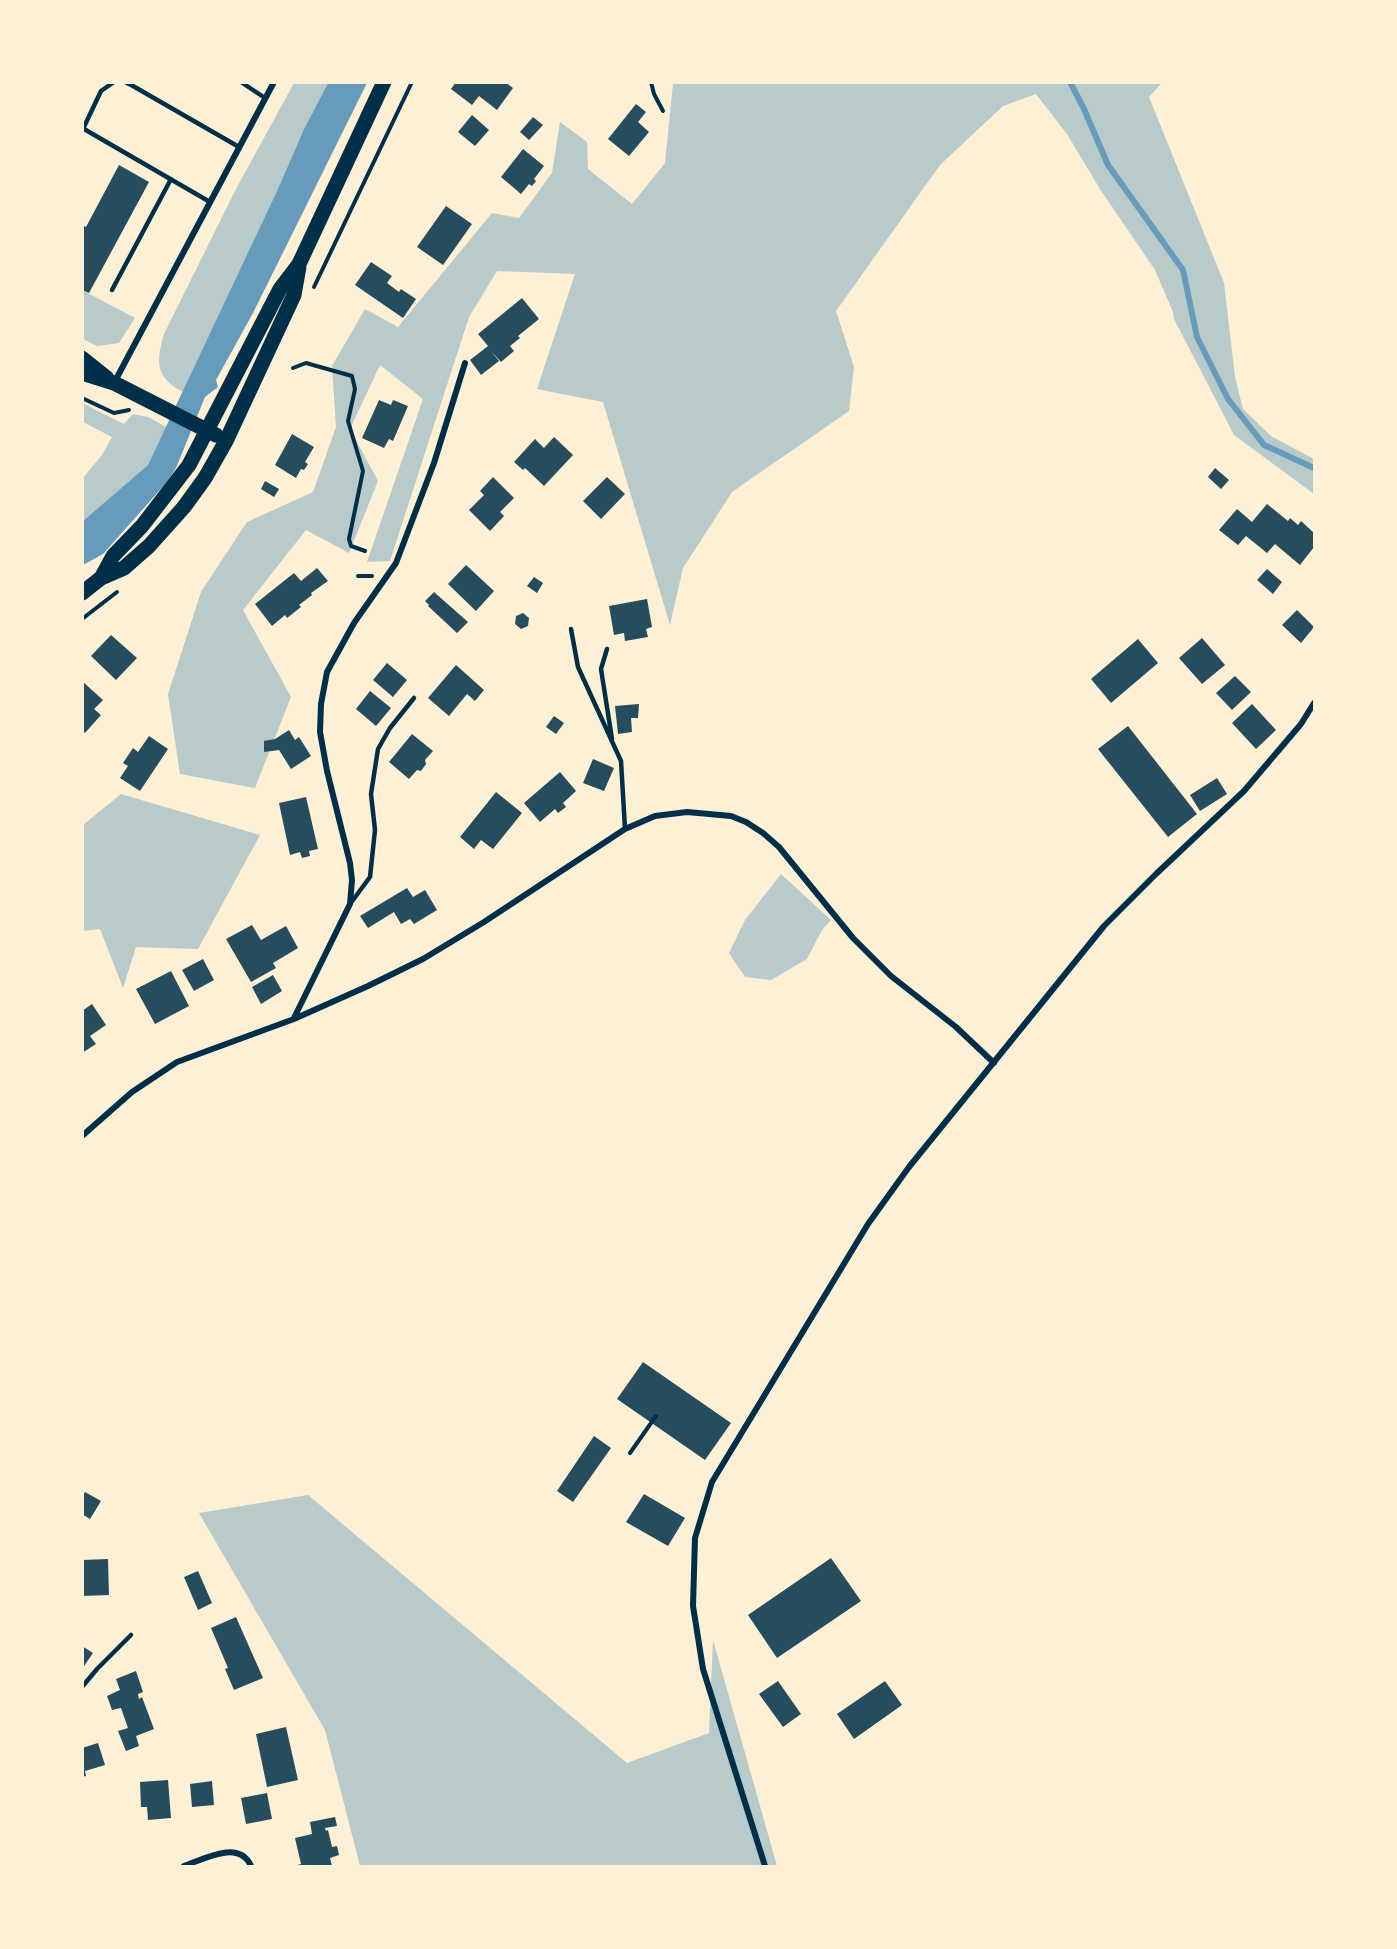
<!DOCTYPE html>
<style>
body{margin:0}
#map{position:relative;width:1397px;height:1949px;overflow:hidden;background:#fdf0d5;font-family:"PT Sans",sans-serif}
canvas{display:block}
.frame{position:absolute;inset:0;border:84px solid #fdf0d5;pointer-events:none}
</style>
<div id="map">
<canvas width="1397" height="1949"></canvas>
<div class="frame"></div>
</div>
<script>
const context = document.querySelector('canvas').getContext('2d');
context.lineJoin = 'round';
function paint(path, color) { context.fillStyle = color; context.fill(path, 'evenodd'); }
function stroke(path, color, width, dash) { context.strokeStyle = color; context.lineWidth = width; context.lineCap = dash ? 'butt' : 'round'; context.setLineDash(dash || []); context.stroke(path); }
const green = new Path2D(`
 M 294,83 L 328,83 L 304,129 L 277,191 L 183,392 C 155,378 156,361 164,334 L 236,189 Z
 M 673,83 L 1162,83 L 1149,97 L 1224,283 L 1235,377 L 1243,409 L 1271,436 L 1314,459 L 1314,494 L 1234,435 L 1174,319 L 1173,312 L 1155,270 L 1100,189 L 1067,134 L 1036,94 L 1003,106 L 940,165 L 836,311 L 854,367 L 849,411 L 732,492 L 683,568 L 670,625 L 603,402 L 537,389 L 575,274 L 497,271 L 469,317 L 390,561 L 367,562 L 423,399 L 380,365 L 350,429 L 378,481 L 349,553 L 306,530 L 243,610 L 291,697 L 255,788 L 180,774 L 168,694 L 201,592 L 247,522 L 313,492 L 336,427 L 332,366 L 365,309 L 398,327 L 492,213 L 519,218 L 552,173 L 560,122 L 587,142 L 588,169 L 632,204 L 665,163 Z
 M 82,290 L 135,318 L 119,343 L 97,346 L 83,339 Z
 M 82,403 L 124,424 L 133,414 L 148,417 L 166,427 L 148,465 L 83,522 L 83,478 L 102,455 L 112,437 L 83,422 Z
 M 121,794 L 260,835 L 198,949 L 136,947 L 123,988 L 100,929 L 82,931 L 83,825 Z
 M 781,874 L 831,920 L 822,930 L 807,959 L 771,980 L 745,977 L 729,953 L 745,920 Z
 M 308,1495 L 627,1763 L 709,1733 L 713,1640 L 777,1866 L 360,1866 L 325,1730 L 199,1513 Z`);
const water = new Path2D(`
 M 328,83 L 367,83 L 253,313 L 216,380 L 218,387 L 205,397 L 176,468 L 167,482 L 103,554 L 83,565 L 82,522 L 148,465 L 277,191 L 304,129 Z`);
const stream = new Path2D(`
 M 1070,82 L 1084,109 L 1108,165 L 1183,270 L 1197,337 L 1228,399 L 1264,445 L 1314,468`);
const building = new Path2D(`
 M 456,82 L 505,82 L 513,88 L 497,110 L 479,96 L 472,105 L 451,89 Z
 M 636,104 L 646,112 L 638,122 L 649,132 L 629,156 L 608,139 Z
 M 472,115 L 489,130 L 475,146 L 458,132 Z
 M 533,117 L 543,125 L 529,140 L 520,132 Z
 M 523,149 L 544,166 L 534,179 L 536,181 L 532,186 L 529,184 L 521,194 L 501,177 Z
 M 119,165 L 149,182 L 89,293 L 82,290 L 82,225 L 86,227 Z
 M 446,206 L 472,224 L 443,265 L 417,247 Z
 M 371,262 L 392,276 L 387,283 L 399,292 L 401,289 L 416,299 L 403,318 L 355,285 Z
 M 522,298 L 539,319 L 518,336 L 520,338 L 510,346 L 514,351 L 501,362 L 491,351 L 499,361 L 481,375 L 470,360 L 488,346 L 478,334 Z
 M 379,400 L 391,405 L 393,400 L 408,406 L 393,441 L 389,439 L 384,448 L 362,438 Z
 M 292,434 L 314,447 L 305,462 L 308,464 L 304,470 L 301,469 L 296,478 L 275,465 Z
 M 554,437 L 573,455 L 544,486 L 525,468 L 523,470 L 514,462 L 535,439 L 544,448 Z
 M 1215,468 L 1229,480 L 1221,489 L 1208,477 Z
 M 493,477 L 514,498 L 500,512 L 504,516 L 490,531 L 469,510 L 484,495 L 480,491 Z
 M 607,477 L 625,494 L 601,519 L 583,501 Z
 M 265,481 L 279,489 L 274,497 L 261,489 Z
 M 1267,504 L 1288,521 L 1290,518 L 1298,525 L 1301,521 L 1314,533 L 1314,547 L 1300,565 L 1275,544 L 1267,553 L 1246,536 L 1238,545 L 1219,530 L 1237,509 L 1252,522 Z
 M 466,565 L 494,591 L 476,611 L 448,584 Z
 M 317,568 L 328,581 L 311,593 L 312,595 L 299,605 L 301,607 L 287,618 L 285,615 L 272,626 L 255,604 L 294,573 L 301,581 Z
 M 1267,569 L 1282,582 L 1273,594 L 1257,580 Z
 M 534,577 L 543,583 L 537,593 L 527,586 Z
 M 434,592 L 468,622 L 457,633 L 428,606 L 429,605 L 425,601 Z
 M 647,599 L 652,627 L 646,629 L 648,637 L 625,641 L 624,633 L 614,635 L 609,606 Z
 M 1297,610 L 1314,627 L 1301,643 L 1282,625 Z
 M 523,613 L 529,618 L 528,626 L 521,629 L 515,624 L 516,616 Z
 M 111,635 L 137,658 L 116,680 L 91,656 Z
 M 1202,638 L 1225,665 L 1202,684 L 1179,658 Z
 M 1138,639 L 1158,663 L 1111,703 L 1091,679 Z
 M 387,663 L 407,680 L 393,697 L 373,680 Z
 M 456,665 L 484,690 L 475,701 L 467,694 L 449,716 L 428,698 Z
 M 1235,676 L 1251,692 L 1232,710 L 1216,693 Z
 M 82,681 L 103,700 L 94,709 L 101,715 L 85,733 L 82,731 Z
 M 370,691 L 391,708 L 376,726 L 356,709 Z
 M 639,704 L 638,718 L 631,718 L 632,732 L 618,734 L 615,706 Z
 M 1252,704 L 1276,730 L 1256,749 L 1232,723 Z
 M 554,716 L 564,723 L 556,734 L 546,727 Z
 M 1128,726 L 1197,814 L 1168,837 L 1098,749 Z
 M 289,730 L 295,740 L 299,737 L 311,756 L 291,769 L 279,750 L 264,752 L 264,741 L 275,739 Z
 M 412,734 L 433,751 L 425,760 L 426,764 L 421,771 L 417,770 L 409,779 L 389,762 Z
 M 149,736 L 168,749 L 140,791 L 120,778 L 128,766 L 123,763 L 133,748 L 138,752 Z
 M 593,759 L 614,768 L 604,791 L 583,783 Z
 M 560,772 L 576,791 L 563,803 L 566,807 L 558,813 L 555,809 L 540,822 L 524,803 Z
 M 1217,778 L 1227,794 L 1200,811 L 1190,795 Z
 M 496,792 L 522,813 L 493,849 L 481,840 L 474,849 L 460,837 Z
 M 306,797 L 318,849 L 309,851 L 310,856 L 302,858 L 300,852 L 290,855 L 279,803 Z
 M 407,888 L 413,897 L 425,890 L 437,910 L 414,924 L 410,919 L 401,924 L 394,912 L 368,928 L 360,916 Z
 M 252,925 L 261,940 L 286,926 L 298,948 L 273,963 L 276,968 L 251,982 L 226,939 Z
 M 203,959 L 214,980 L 194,991 L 182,970 Z
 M 171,971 L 189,1006 L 155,1024 L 136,989 Z
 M 273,975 L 282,991 L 261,1004 L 252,987 Z
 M 92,1004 L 106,1025 L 90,1036 L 96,1044 L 82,1053 L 82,1011 Z
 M 643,1362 L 731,1423 L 705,1460 L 617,1399 Z
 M 594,1436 L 611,1448 L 573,1502 L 557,1491 Z
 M 85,1492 L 101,1501 L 90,1519 L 82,1514 L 82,1497 Z
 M 644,1494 L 685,1518 L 668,1546 L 626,1522 Z
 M 831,1558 L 861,1601 L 777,1658 L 748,1615 Z
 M 108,1559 L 109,1595 L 82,1596 L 82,1560 Z
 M 198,1571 L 212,1603 L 198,1610 L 184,1577 Z
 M 236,1617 L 263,1678 L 234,1690 L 225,1669 L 228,1668 L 211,1628 Z
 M 82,1646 L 93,1653 L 82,1669 Z
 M 136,1671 L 143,1692 L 138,1694 L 139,1699 L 142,1697 L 154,1729 L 136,1736 L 139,1746 L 126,1751 L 118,1731 L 128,1728 L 121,1708 L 112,1710 L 107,1696 L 120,1690 L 116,1679 Z
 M 778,1681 L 801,1714 L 783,1727 L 759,1694 Z
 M 885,1681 L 902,1705 L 854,1739 L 837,1714 Z
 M 286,1727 L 298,1780 L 267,1787 L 256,1734 Z
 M 98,1743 L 105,1765 L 85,1771 L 86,1776 L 82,1777 L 82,1748 Z
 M 168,1780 L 171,1818 L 148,1820 L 147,1807 L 141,1807 L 140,1782 Z
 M 212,1781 L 214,1805 L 192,1807 L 190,1784 Z
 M 267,1793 L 272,1819 L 246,1824 L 241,1798 Z
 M 335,1817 L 337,1826 L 325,1828 L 326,1831 L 328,1830 L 332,1847 L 337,1846 L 339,1855 L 330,1858 L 332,1866 L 294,1866 L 301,1864 L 295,1838 L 312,1834 L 310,1822 Z`);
const path = new Path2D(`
 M 651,82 L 654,94 L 663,111
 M 314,287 L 412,82
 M 293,368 L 306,363 L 352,376 L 355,389 L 348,421 L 363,471 L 349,539 L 351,546 L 365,551
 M 82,398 L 114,413 L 129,410
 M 358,576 L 372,576
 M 82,619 L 117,592
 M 630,1453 L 656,1416`);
const service = new Path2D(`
 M 125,82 L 133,86 L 239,147
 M 241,82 L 265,98
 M 83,129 L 101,91 L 114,82
 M 84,129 L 210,202
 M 112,290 L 171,179
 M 571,629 L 578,667 L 621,761 L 625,829
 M 607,649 L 601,669 L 612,739
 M 350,904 L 370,877 L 375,830 L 371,794 L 378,749 L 390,728 L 414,698
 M 82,1687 L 97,1669 L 131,1635`);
const minor = new Path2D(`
 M 114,383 L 274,82
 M 294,1018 L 350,904 L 352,880 L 350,863 L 327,771 L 320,732 L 321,704 L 327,672 L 354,623 L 396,563 L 434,463 L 465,363
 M 82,1136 L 132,1092 L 177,1062 L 294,1019 L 368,986 L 423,959 L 484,922 L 625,829 L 655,816 L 687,812 L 731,816 L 746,822 L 763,833 L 779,847 L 853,938 L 891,976 L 956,1027 L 994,1063
 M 184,1866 C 204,1859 239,1839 251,1866
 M 765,1866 L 703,1669 L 693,1606 L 695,1538 L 712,1482 L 868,1224 L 909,1167 L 1104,926 L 1156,874 L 1244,791 L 1301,724 L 1314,703`);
const primary = new Path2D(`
 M 82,358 L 107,378
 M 82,373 L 114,383 L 216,435
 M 101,578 L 113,556 L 142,526 L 189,465 L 280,289 L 299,264 L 384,82
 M 82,593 L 101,578 L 124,568 L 149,546 L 184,507 L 205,478 L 226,441 L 294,295 L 299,267`);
paint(green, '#b9caca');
paint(water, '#669bbc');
stroke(stream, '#669bbc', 6);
paint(building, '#264d5e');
stroke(path, '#003049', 4);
stroke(service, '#003049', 4.5);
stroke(minor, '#003049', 6);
stroke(primary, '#003049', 15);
</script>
